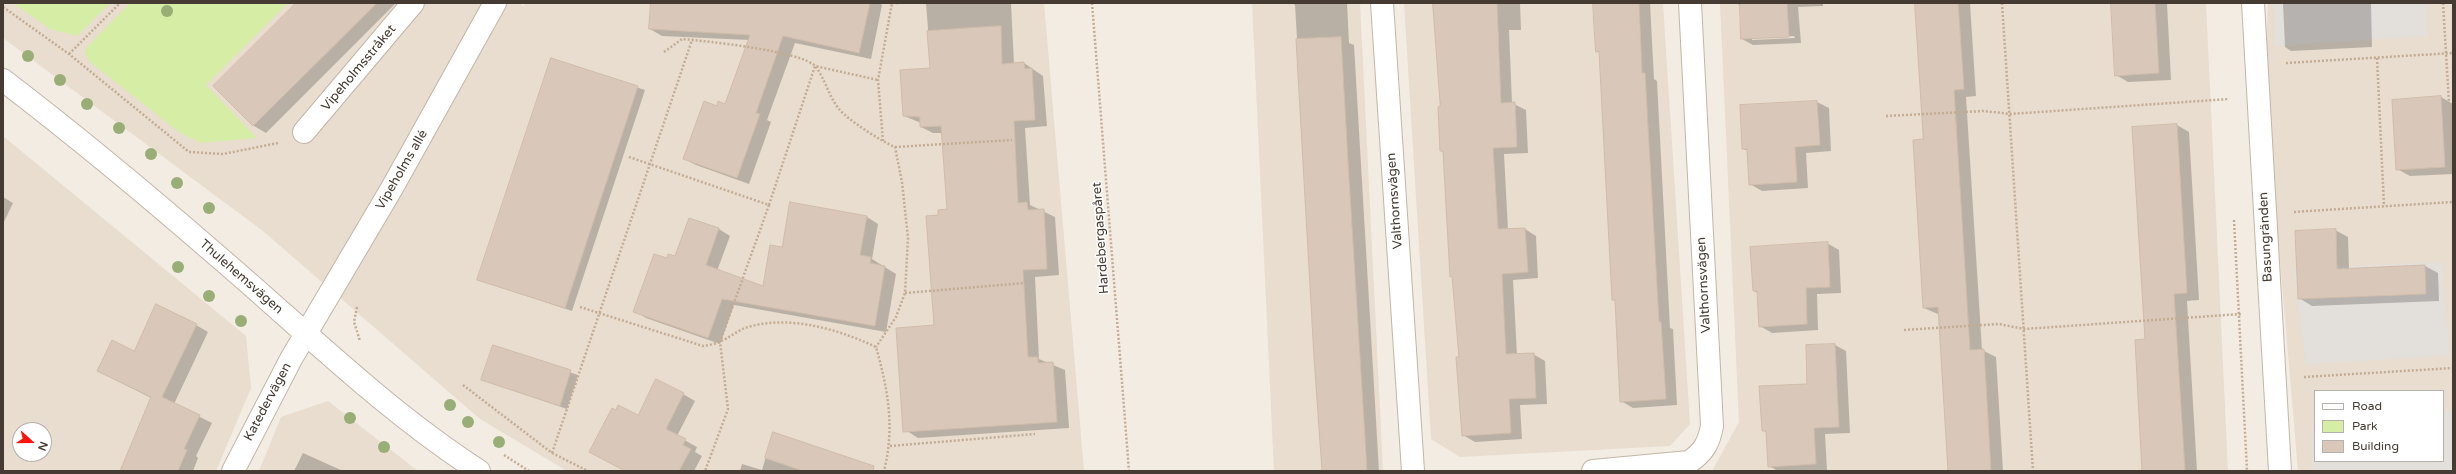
<!DOCTYPE html>
<meta charset="utf-8">
<style>
body{margin:0}
#map{position:relative;width:2456px;height:474px;overflow:hidden;background:#f3ece2;font-family:"Varela Round",sans-serif}
canvas{display:block}
.frame{position:absolute;inset:0;border:4px solid #453b32;pointer-events:none}
.legend{position:absolute;left:2314px;top:390px;width:130px;height:72px;box-sizing:border-box;background:#fff;border:1px solid #b5b1ad;margin:0;padding:5px 7px;list-style:none;font-size:12px;color:#453b32}
.legend li{display:flex;align-items:center;gap:8px;height:20px}
.legend b{width:20px;border:1px solid #b5b1ad}
.north{position:absolute;left:12px;top:422px;width:40px;height:40px;box-sizing:border-box;background:#fff;border:1px solid #b5b1ad;border-radius:50%;rotate:111deg;font-size:11px;font-weight:700;line-height:16px;text-align:center;color:#453b32}
.north::after{content:'';display:block;margin:auto;width:14px;height:18px;background:#ff130d;clip-path:polygon(50% 0,100% 100%,50% 72%,0 100%)}
</style>
<div id="map">
<canvas width="2456" height="474"></canvas>
<div class="frame"></div>
<ul class="legend">
<li><b style="height:5px;background:#fff"></b>Road</li>
<li><b style="height:11px;background:#d6eda6"></b>Park</li>
<li><b style="height:11px;background:#d9c8b9"></b>Building</li>
</ul>
<div class="north">N</div>
</div>
<script>
const context = document.querySelector('canvas').getContext('2d');
context.lineJoin = 'round';
function paint(path, color) { context.fillStyle = color; context.fill(path, 'evenodd'); }
function stroke(path, color, width, dash) { context.strokeStyle = color; context.lineWidth = width; context.lineCap = dash ? 'butt' : 'round'; context.setLineDash(dash || []); context.stroke(path); }
function label(font, color, halo, rows, align = 'center') {
  context.font = font + ' "Varela Round",sans-serif'; context.lineWidth = 3; context.setLineDash([]); context.textBaseline = 'middle'; context.strokeStyle = halo; context.fillStyle = color; for (const [text, x, y, turn = 0] of rows) {
    context.save(); context.translate(x, y); context.rotate((+turn || 0) * Math.PI / 180); context.textAlign = isNaN(turn) ? turn : align; if (halo) context.strokeText(text, 0, 0); context.fillText(text, 0, 0); context.restore();
  }
}
const residential = new Path2D(`
 M 3,3 L 520,3 L 523,6 L 527,3 L 1044,3 L 1084,471 L 567,471 L 480,419 L 263,231 L 3,38 Z
 M 1252,3 L 1360,3 L 1383,471 L 1274,471 Z
 M 1404,3 L 1663,3 L 1690,424 L 1670,446 L 1460,457 L 1431,439 Z
 M 1720,3 L 2206,3 L 2228,471 L 1712,471 L 1739,422 Z
 M 2268,3 L 2453,3 L 2453,471 L 2298,471 L 2265,85 ZM 2315,391 L 2443,391 L 2443,461 L 2315,461 Z
 M 3,136 L 246,336 L 251,388 L 216,471 L 3,471 ZM 20,430 L 44,430 L 44,454 L 20,454 Z
 M 328,401 L 418,471 L 259,471 L 281,417 Z`);
const green = new Path2D(`
 M 13,3 L 110,3 L 77,36 L 50,29 Z
 M 130,3 L 288,3 L 206,85 L 257,138 L 201,143 L 180,133 L 90,62 L 85,53 L 86,48 Z`);
const parking = new Path2D(`
 M 2273,3 L 2426,3 L 2427,36 L 2274,46 Z
 M 2442,262 L 2450,355 L 2306,365 L 2293,269 Z
 M 2453,411 L 2453,471 L 2312,471 L 2312,425 L 2315,424 L 2315,461 L 2443,461 L 2443,412 Z`);
const shadow = new Path2D(`
 M 297,3 L 396,3 L 266,133 L 254,126 L 214,86 Z
 M 652,3 L 879,3 L 882,5 L 871,59 L 795,43 L 767,120 L 771,122 L 749,184 L 696,165 L 685,159 L 717,107 L 726,105 L 749,40 L 662,36 L 650,29 Z
 M 926,3 L 1011,3 L 1014,64 L 1024,63 L 1043,76 L 1047,126 L 1025,128 L 1030,205 L 1055,217 L 1059,275 L 1035,277 L 1039,359 L 1065,370 L 1069,428 L 918,438 L 907,431 L 935,326 L 939,216 L 948,210 L 943,133 L 933,133 L 921,127 L 921,123 L 904,116 L 931,69 Z
 M 1292,3 L 1347,3 L 1349,43 L 1354,45 L 1379,471 L 1323,471 L 1295,5 Z
 M 1433,3 L 1520,3 L 1521,30 L 1509,30 L 1512,103 L 1526,110 L 1528,153 L 1504,154 L 1508,230 L 1525,229 L 1536,236 L 1538,278 L 1513,280 L 1517,355 L 1533,354 L 1545,361 L 1547,404 L 1520,405 L 1522,439 L 1475,442 L 1463,435 L 1460,358 L 1453,277 L 1451,276 L 1444,152 L 1441,151 L 1441,107 Z
 M 1594,3 L 1650,3 L 1654,79 L 1657,81 L 1670,328 L 1673,329 L 1677,405 L 1633,408 L 1621,401 L 1616,301 L 1613,300 L 1600,53 L 1597,51 Z
 M 1736,3 L 1823,3 L 1823,6 L 1798,7 L 1801,43 L 1753,45 L 1742,39 L 1741,6 ZM 1794,36 L 1795,38 L 1752,40 L 1752,38 Z
 M 1916,3 L 1970,3 L 1976,96 L 1966,97 L 1982,350 L 1996,357 L 2003,471 L 1949,471 L 1940,315 L 1924,308 L 1924,140 Z
 M 2112,3 L 2167,3 L 2171,80 L 2128,82 L 2116,75 Z
 M 2283,3 L 2371,3 L 2372,47 L 2291,51 L 2285,47 Z
 M 551,59 L 645,90 L 572,311 L 478,280 Z
 M 2441,97 L 2453,104 L 2453,174 L 2410,176 L 2397,169 Z
 M 1817,102 L 1829,108 L 1831,151 L 1806,153 L 1808,188 L 1762,191 L 1750,184 L 1748,151 L 1743,149 L 1741,106 Z
 M 2177,125 L 2189,132 L 2199,300 L 2187,301 L 2197,471 L 2144,471 L 2146,340 Z
 M 3,197 L 13,203 L 3,224 Z
 M 791,203 L 867,217 L 878,224 L 872,259 L 896,274 L 886,332 L 734,305 L 720,344 L 646,318 L 635,311 L 676,257 L 719,229 L 730,236 L 717,271 L 764,288 L 783,248 Z
 M 2335,230 L 2348,237 L 2349,269 L 2425,266 L 2438,273 L 2439,301 L 2312,306 L 2299,298 Z
 M 1827,243 L 1839,250 L 1841,293 L 1817,294 L 1818,330 L 1772,333 L 1760,326 L 1758,293 L 1754,291 Z
 M 196,325 L 208,332 L 174,404 L 212,423 L 196,456 L 198,458 L 193,471 L 121,471 L 151,398 L 98,371 L 134,352 Z
 M 1835,345 L 1846,351 L 1850,433 L 1825,434 L 1827,470 L 1778,471 L 1769,466 L 1767,433 L 1763,430 L 1809,385 Z
 M 493,346 L 578,375 L 567,409 L 482,380 Z
 M 683,394 L 695,401 L 677,436 L 697,447 L 695,452 L 702,456 L 694,471 L 626,471 Z
 M 773,433 L 848,471 L 740,471 L 742,464 L 762,470 Z
 M 303,453 L 343,471 L 294,471 Z`);
const building = new Path2D(`
 M 296,3 L 377,3 L 253,126 L 213,86 Z
 M 651,3 L 870,3 L 859,53 L 783,36 L 756,113 L 760,114 L 737,178 L 683,159 L 704,101 L 717,106 L 718,101 L 725,104 L 750,35 L 649,29 Z
 M 1433,3 L 1497,3 L 1501,103 L 1515,102 L 1517,147 L 1493,148 L 1498,229 L 1525,228 L 1528,272 L 1502,274 L 1506,354 L 1534,353 L 1536,398 L 1509,399 L 1511,433 L 1462,436 L 1456,357 L 1459,357 L 1452,276 L 1450,277 L 1443,151 L 1440,151 L 1438,107 L 1440,106 Z
 M 1593,3 L 1639,3 L 1642,73 L 1645,73 L 1659,322 L 1661,322 L 1666,399 L 1620,402 L 1615,300 L 1612,300 L 1599,51 L 1596,52 Z
 M 1740,3 L 1787,3 L 1789,37 L 1741,39 Z
 M 1915,3 L 1958,3 L 1964,89 L 1954,90 L 1970,350 L 1984,349 L 1991,471 L 1948,471 L 1938,307 L 1923,308 L 1913,140 L 1923,139 Z
 M 2111,3 L 2155,3 L 2159,73 L 2115,76 Z
 M 1001,26 L 1002,64 L 1024,62 L 1025,69 L 1032,68 L 1035,120 L 1014,121 L 1018,203 L 1027,202 L 1028,210 L 1044,209 L 1047,269 L 1023,270 L 1028,357 L 1038,357 L 1038,363 L 1053,362 L 1057,422 L 903,432 L 896,328 L 934,325 L 926,216 L 938,215 L 938,210 L 947,209 L 941,126 L 920,127 L 920,117 L 903,116 L 900,70 L 930,68 L 927,31 Z
 M 1341,37 L 1348,162 L 1367,471 L 1322,471 L 1314,357 L 1296,39 Z
 M 551,58 L 638,86 L 565,308 L 477,280 Z
 M 2441,96 L 2445,167 L 2396,170 L 2392,100 Z
 M 1817,101 L 1820,145 L 1795,147 L 1797,182 L 1749,185 L 1747,149 L 1742,149 L 1740,105 Z
 M 2177,124 L 2187,293 L 2174,294 L 2185,471 L 2142,471 L 2135,340 L 2145,339 L 2132,127 Z
 M 790,202 L 867,216 L 860,255 L 871,257 L 870,263 L 885,266 L 875,326 L 722,299 L 708,338 L 633,312 L 654,254 L 667,258 L 668,254 L 675,256 L 689,218 L 719,228 L 706,265 L 763,286 L 770,245 L 782,247 Z
 M 2336,229 L 2337,269 L 2425,265 L 2426,294 L 2298,299 L 2295,231 Z
 M 1828,242 L 1830,287 L 1806,288 L 1807,324 L 1759,327 L 1757,291 L 1753,291 L 1750,247 Z
 M 156,304 L 197,324 L 162,397 L 200,415 L 184,449 L 187,450 L 178,471 L 120,471 L 151,397 L 97,371 L 112,340 L 134,351 Z
 M 1835,344 L 1839,427 L 1814,428 L 1816,464 L 1768,467 L 1766,431 L 1762,431 L 1759,386 L 1807,384 L 1806,345 Z
 M 493,345 L 571,370 L 560,406 L 481,380 Z
 M 656,379 L 684,393 L 666,429 L 686,439 L 683,445 L 691,449 L 679,471 L 625,471 L 589,452 L 612,408 L 616,410 L 618,405 L 638,415 Z
 M 773,432 L 874,466 L 873,471 L 803,471 L 765,458 Z`);
const path = new Path2D(`
 M 892,3 L 898,3
 M 1092,3 L 1129,471
 M 2002,3 L 2033,471
 M 2443,3 L 2453,169
 M 3,7 L 69,54 L 189,152 L 223,154 L 278,143
 M 664,52 L 682,39 C 705,41 804,51 816,67 C 825,79 829,97 839,109 C 849,121 881,141 895,147 L 902,182 L 908,238 L 905,293 L 896,317 L 876,347
 M 69,54 L 120,3
 M 2377,58 L 2384,206
 M 2286,63 L 2453,53
 M 1886,116 L 1984,111 L 2010,114 L 2229,99
 M 883,141 L 878,80 L 892,3
 M 895,147 L 1012,140
 M 629,157 L 769,205 L 720,342 L 728,409 L 705,471
 M 769,205 L 815,66 L 878,80
 M 2294,212 L 2453,202
 M 2234,220 L 2247,471
 M 905,293 L 1025,283
 M 357,307 L 354,322 L 360,341
 M 580,307 L 703,346 C 709,345 716,344 721,341 C 729,338 737,331 745,328 C 787,314 838,329 876,347 C 888,390 895,427 884,471
 M 1904,330 L 1999,324 L 2024,329 L 2241,314
 M 2304,377 L 2453,368
 M 463,385 L 552,453 L 588,471
 M 890,446 L 1035,434
 M 552,453 L 692,40
 M 504,455 L 529,471`);
const minor = new Path2D(`
 M 1382,3 L 1413,471
 M 2253,3 L 2280,471
 M 3,80 C 75,135 146,194 214,253 C 301,327 383,409 479,471
 M 304,132 L 413,3
 M 233,471 L 291,359 L 392,188 L 495,3
 M 1593,471 L 1689,462 C 1703,453 1709,443 1712,426 L 1690,3`);
const trees = [
 [167,11],
 [28,56],
 [60,80],
 [87,104],
 [119,128],
 [151,154],
 [177,183],
 [209,208],
 [178,267],
 [209,296],
 [241,321],
 [450,405],
 [350,418],
 [468,422],
 [499,442],
 [384,447]
];
const streetNames = [
 ["Vipeholmsstråket",359,68,-50],
 ["Vipeholms allé",402,170,-60],
 ["Valthornsvägen",1395,201,-94],
 ["Basungränden",2266,237,-93],
 ["Hardebergaspåret",1101,238,-94],
 ["Thulehemsvägen",241,277,41],
 ["Valthornsvägen",1704,285,-93],
 ["Katedervägen",268,402,-62]
];
paint(residential, '#e8ddcf');
paint(green, '#d6eda6');
paint(parking, '#e3dfdb');
paint(shadow, '#0003');
paint(building, '#d9c8b9');
stroke(building, '#d1bca9', 1);
stroke(minor, '#c2b5a7', 24);
stroke(path, '#c3ac93', 2.5, [2, 2]);
stroke(minor, '#fff', 22);
context.fillStyle = '#99ae77';
for (const [x, y] of trees) { context.beginPath(); context.arc(x, y, 6, 0, 2 * Math.PI); context.fill(); }
label('13px', '#453b32', '#fff', streetNames);
</script>
